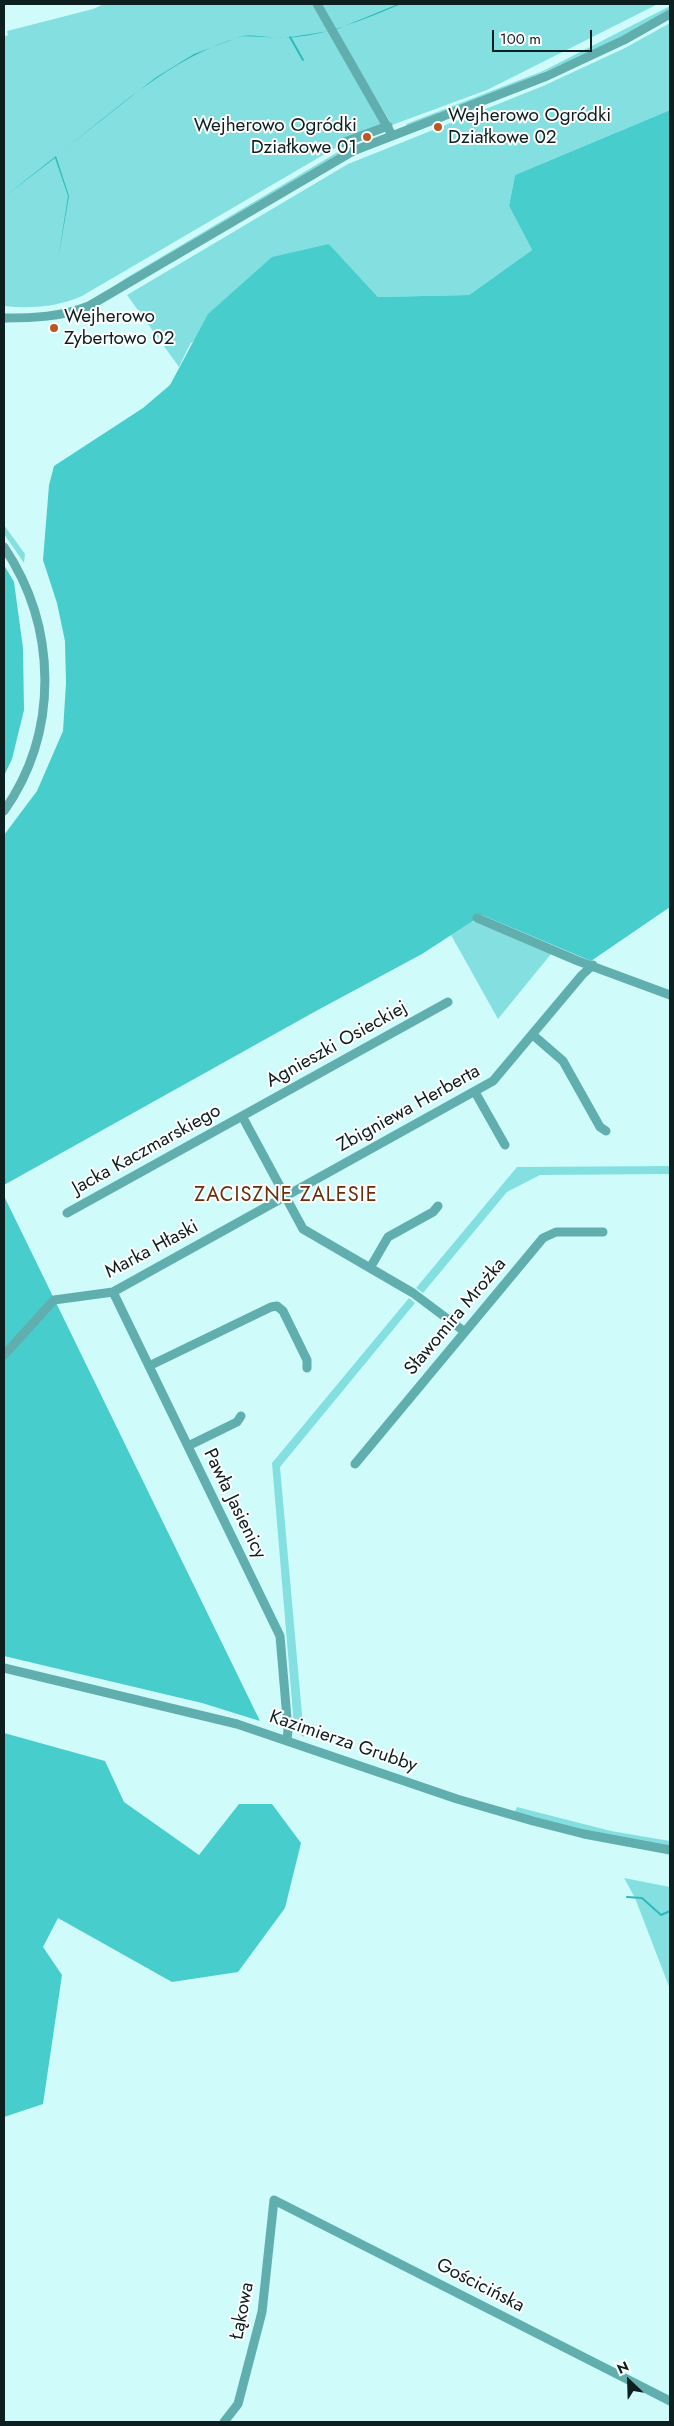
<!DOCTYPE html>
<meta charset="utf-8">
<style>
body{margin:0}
#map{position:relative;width:674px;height:2426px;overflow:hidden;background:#cffcfb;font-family:Jost,sans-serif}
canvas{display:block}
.frame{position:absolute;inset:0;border:5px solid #0e1f1f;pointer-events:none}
.north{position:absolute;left:604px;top:2356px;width:50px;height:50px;-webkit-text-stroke:4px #fff;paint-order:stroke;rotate:336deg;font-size:14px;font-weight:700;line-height:20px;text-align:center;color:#0e1f1f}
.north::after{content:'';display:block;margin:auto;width:18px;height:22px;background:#0e1f1f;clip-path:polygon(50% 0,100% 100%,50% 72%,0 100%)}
.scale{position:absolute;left:492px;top:30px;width:100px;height:22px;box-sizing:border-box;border:2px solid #0e1f1f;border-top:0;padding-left:6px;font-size:15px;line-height:18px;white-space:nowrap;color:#0e1f1f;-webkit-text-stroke:4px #fff;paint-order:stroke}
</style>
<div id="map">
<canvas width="674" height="2426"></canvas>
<div class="frame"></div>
<div class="north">N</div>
<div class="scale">100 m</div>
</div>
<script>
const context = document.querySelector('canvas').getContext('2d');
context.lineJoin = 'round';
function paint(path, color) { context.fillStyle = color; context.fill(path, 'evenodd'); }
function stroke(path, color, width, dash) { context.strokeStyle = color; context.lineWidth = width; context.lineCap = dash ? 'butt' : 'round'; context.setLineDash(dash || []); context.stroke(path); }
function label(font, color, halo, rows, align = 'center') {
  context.font = font + ' Jost,sans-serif'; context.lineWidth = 4; context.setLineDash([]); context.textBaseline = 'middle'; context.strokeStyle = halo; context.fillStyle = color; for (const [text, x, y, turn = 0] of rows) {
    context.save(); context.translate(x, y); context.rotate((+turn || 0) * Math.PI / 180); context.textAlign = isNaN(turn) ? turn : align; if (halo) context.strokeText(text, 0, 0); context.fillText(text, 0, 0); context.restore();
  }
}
const green = new Path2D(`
 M 104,4 L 312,4 L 384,125 L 342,144 L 82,296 C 57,307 31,309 4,306 L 4,37 L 8,35 L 7,31 L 93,9 Z
 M 320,4 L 658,4 L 487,90 L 392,125 Z
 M 670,6 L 670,10 C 588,59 496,91 407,126 L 406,124 L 543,71 Z
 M 670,23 L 670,110 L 515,175 L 509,206 L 532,250 L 469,295 L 378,297 L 329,244 L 190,344 L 179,367 L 127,295 L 348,164 L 543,86 L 625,48 Z
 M 353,143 L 344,152 L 101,295 L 126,278 Z
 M 4,525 L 25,554 L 24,563 L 4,534 Z
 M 472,921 L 551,954 L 498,1019 L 451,935 Z
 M 670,1166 L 670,1174 L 540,1175 L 507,1192 L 423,1293 L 416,1288 L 517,1167 Z
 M 409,1298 L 415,1303 L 280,1467 L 304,1737 L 302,1736 L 294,1726 L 272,1463 Z
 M 517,1807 L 611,1831 L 670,1841 L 670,1847 L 599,1835 L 514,1813 Z
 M 624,1878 L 670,1887 L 670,1989 L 635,1898 Z`);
const forest = new Path2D(`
 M 670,110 L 670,907 L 591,961 L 482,915 L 422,954 L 316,1011 L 4,1185 L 4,835 L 37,791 L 63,731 L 66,683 L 65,641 L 57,603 L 43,560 L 49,485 L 54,466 L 143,408 L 170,385 L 208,314 L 272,257 L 329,244 L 378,297 L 469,295 L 532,250 L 509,206 L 515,175 Z
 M 4,565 L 14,582 L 23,648 L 24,710 L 12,759 L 4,776 Z
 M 4,1196 L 260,1721 L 202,1703 L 4,1656 Z
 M 4,1733 L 105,1761 L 124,1802 L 199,1855 L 239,1804 L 272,1804 L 301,1843 L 285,1908 L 238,1972 L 172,1982 L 58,1918 L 43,1947 L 62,1975 L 43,2104 L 4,2117 Z`);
const water = new Path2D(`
 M 398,4 L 401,4 C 363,20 326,36 285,38 C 271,39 253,33 240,37 C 169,58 113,112 56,156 L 69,196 L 58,260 L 68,196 L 55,158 L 4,197 L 155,78 L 194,54 L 242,36 L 285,38 L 335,30 Z`);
const stream = new Path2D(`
 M 290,37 L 303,60
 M 627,1897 L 642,1898 L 661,1915 L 670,1911`);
const minor = new Path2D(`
 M 317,4 L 392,135
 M 342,143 L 388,126
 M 4,318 C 34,318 61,317 89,306 L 353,151 L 547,76 L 624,40 L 670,14
 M 4,547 C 57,626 60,731 4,811
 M 477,918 L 578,961 L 670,995
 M 533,1035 L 563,1061 L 600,1127 L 606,1131
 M 475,1092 L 505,1145
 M 242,1116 L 303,1229 L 413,1293 L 465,1332
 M 67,1213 L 448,1002
 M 370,1268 L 388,1237 L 433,1212 L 438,1206
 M 113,1292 L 280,1636 L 288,1730 L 287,1740
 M 4,1355 L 54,1300 L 113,1292 L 493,1081 L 582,975 L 593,965
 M 149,1366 L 271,1307 L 277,1306 L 283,1311 L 307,1360 L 307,1368
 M 188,1446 L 237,1422 L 241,1416
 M 355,1464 L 543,1238 L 556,1232 L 603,1232
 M 4,1668 L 237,1724 L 457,1799 L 533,1821 L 584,1834 L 670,1850
 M 224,2422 L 238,2404 L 262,2312 L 274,2200 L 670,2401`);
const markers = [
 [438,127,5,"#bb5723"],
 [367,137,5,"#bb5723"],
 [54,328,5,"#bb5723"]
];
const poiNames = [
 ["Wejherowo Ogródki",448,116],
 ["Działkowe 02",448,138],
 ["Wejherowo Ogródki",357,126,"right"],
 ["Działkowe 01",357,148,"right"],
 ["Wejherowo",64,317],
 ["Zybertowo 02",64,339]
];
const streetNames = [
 ["Agnieszki Osieckiej",337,1045,-29],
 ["Zbigniewa Herberta",409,1109,-29],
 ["Jacka Kaczmarskiego",147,1150,-29],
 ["Marka Hłaski",152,1250,-28],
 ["Sławomira Mrożka",456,1317,-50],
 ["Pawła Jasienicy",234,1504,64],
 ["Kazimierza Grubby",343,1742,19],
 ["Gościcińska",480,2286,27],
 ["Łąkowa",243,2311,-79]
];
const neighbourhoodNames = [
 ["ZACISZNE ZALESIE",286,1196]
];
paint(green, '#84e0e0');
paint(forest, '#48cdcd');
paint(water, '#2ebaba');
stroke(stream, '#2ebaba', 2);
stroke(minor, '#60afae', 9);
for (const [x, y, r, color] of markers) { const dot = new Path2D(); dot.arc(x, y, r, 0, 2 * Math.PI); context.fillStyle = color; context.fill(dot); stroke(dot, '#fff', 2); }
label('19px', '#0e1f1f', '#fff', poiNames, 'left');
label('19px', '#0e1f1f', '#fff', streetNames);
context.letterSpacing = '1px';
label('20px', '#6c2d0a', '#fff', neighbourhoodNames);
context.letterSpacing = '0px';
</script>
